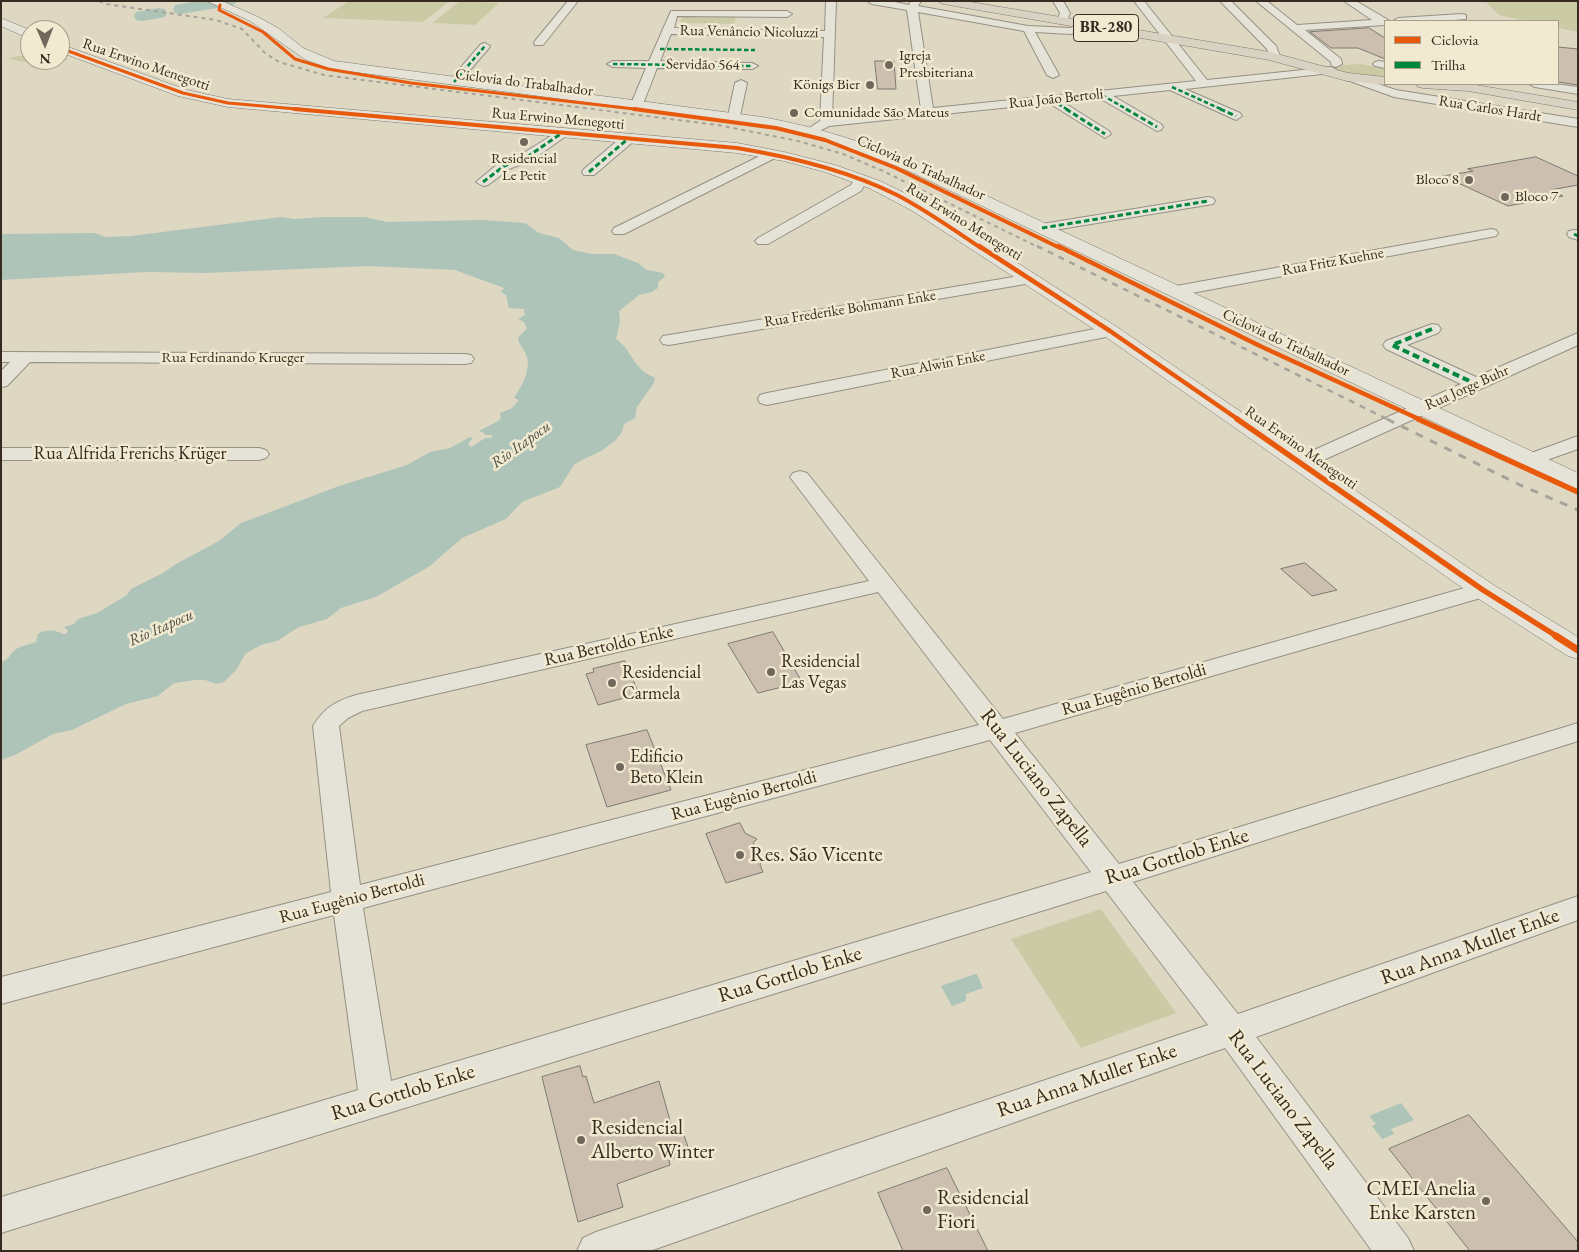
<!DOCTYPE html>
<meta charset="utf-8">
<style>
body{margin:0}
#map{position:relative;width:1579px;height:1252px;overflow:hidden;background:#ded8c3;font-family:"EB Garamond",serif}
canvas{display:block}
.frame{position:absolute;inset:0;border:2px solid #362a21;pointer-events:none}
.legend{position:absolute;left:1384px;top:20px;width:175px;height:65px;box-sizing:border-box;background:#f1ead0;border:1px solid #a69d8a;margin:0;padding:6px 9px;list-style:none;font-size:15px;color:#362a21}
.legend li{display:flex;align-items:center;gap:10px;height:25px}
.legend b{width:25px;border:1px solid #a69d8a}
.north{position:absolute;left:20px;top:20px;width:50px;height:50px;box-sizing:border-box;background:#f1ead0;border:1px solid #a69d8a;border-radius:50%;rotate:179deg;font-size:14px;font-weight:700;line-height:20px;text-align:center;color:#362a21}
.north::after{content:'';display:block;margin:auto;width:18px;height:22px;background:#71675a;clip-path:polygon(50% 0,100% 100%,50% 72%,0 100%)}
</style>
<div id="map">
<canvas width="1579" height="1252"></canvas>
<div class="frame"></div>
<ul class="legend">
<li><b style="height:6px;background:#e8590c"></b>Ciclovia</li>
<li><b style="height:6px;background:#00873e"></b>Trilha</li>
</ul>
<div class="north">N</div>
</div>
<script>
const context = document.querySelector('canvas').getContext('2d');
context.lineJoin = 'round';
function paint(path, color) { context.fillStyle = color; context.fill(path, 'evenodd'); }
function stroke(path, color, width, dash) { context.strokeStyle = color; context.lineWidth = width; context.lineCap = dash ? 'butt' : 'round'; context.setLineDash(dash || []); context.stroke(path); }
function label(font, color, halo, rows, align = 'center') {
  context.font = font + ' "EB Garamond",serif'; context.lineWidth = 5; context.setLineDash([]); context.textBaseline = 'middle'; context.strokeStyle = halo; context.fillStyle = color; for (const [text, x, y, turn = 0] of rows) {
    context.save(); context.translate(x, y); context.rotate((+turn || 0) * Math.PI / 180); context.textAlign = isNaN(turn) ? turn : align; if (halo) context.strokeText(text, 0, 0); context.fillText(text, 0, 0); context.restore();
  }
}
const green = new Path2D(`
 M 349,1 L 450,1 L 423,22 L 323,18 Z
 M 460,1 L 499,3 L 475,25 L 432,23 Z
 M 1485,1 L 1578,1 L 1578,32 L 1558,28 L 1558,21 L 1526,21 L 1499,15 Z
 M 684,14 L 737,15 L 734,24 L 679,23 Z
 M 30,55 L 30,60 L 60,60 L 60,56 L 68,59 L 60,63 L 45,64 C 39,67 38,70 30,66 L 36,64 L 10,59 L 1,61 L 18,56 Z
 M 1360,64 L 1383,68 L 1385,70 L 1385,76 L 1367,78 L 1338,71 L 1337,68 L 1344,65 Z
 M 879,109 L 880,116 L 843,118 L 839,116 L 839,111 Z
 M 1101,909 L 1176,1013 L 1081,1048 L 1011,939 Z`);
const water = new Path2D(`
 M 281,217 L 295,219 L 322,217 L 365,217 L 387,222 L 482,220 L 525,223 L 539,233 L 559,238 L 573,250 L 592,254 L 614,254 L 638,263 L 647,270 L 663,273 L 665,277 L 658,282 L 658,288 L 652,292 L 639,295 L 619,311 L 620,322 L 616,339 C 628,347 631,359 641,369 C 644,373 651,375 655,378 L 654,383 L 637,407 L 635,418 L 624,424 L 622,432 L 615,441 L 601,451 L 582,460 L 574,465 L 560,487 L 522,502 L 506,519 L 462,538 L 430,566 L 376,597 L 341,608 L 327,619 L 299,627 L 277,641 L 261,645 L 245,654 L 237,669 L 224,682 L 216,684 L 205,680 L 196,680 L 174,683 L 158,696 L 126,704 L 72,730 L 53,734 L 15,755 L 1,760 L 1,662 C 10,660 9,654 16,649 C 23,645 29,645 36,642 L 38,634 C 46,629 56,630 63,634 L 66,634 L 68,631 L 64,627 L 74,624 L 78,619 L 97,613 L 127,595 L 131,589 L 163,573 L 176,564 L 219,541 L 241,523 L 339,486 L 407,465 L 430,452 L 450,448 L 470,437 L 473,438 L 468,444 L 471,447 L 485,438 L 491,438 L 493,435 L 485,435 L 484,433 L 479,431 L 498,421 L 501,418 L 500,413 L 512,408 L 519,400 L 514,398 C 522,386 533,367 525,352 C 522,346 519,345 518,338 L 527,328 L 524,322 L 518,319 L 525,315 L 524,309 L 509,308 L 506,295 L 501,292 L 504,288 L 455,270 L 368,266 L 207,273 L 146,272 L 1,280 L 1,234 L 95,233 L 105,237 L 131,236 Z
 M 975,974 L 977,974 L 983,988 L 966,994 L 966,1001 L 952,1006 L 941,986 Z
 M 1401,1103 L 1414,1120 L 1391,1129 L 1394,1134 L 1382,1139 L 1372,1126 L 1376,1124 L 1369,1116 Z`);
const river = new Path2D(`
 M 198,1 L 237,1 L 235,4 L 229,6 L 181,14 L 175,13 L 173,9 L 175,5 Z
 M 159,8 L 165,9 L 167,13 L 165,17 L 142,21 L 136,20 L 134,16 L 136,12 Z`);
const building = new Path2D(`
 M 1369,28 L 1385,38 L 1385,59 L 1358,48 L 1331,48 L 1310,32 Z
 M 1558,47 L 1578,49 L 1578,85 L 1558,82 Z
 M 875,61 L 894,61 L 896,89 L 878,89 Z
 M 1536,157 L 1578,176 L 1578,185 L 1550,190 L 1563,196 L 1508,206 L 1443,176 L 1473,171 L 1468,169 Z
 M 1305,563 L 1337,590 L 1312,596 L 1281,569 Z
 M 773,632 L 802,682 L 758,693 L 728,644 Z
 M 625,661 L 639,694 L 598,705 L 586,674 L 594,672 L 593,669 Z
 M 647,730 L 671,790 L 607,807 L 586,745 Z
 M 740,823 L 745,833 L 757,839 L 753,843 L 762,858 L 760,865 L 763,872 L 726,883 L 706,834 Z
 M 580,1066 L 583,1077 L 586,1076 L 594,1103 L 659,1081 L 671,1124 L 674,1123 L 675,1127 L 681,1126 L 690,1153 L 669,1160 L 670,1165 L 617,1184 L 623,1207 L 578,1222 L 542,1077 Z
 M 1469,1115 L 1578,1242 L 1578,1251 L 1470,1251 L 1389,1149 Z
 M 947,1168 L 988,1251 L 903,1251 L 878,1193 Z`);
const street = new Path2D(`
 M 568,1 L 578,1 L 543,45 L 535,45 L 534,43 L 535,41 Z
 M 826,1 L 836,1 L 832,119 L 921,109 L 907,10 L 872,4 L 867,1 L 890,1 L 909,5 L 911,1 L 921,1 L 918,6 L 1028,26 L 1070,28 L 1086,22 L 1091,25 L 1071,34 L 1035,32 L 1059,75 L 1053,78 L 1047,75 L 1024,31 L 918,12 L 933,108 L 1196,81 L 1134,1 L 1144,1 L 1207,80 L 1331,67 L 1337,70 L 1331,73 L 1185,89 L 1240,113 L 1242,116 L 1236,120 L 1170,90 L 1113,96 L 1161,124 L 1163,127 L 1161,130 L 1157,131 L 1099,98 L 1063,102 L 1109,131 L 1111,134 L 1105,138 L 1049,103 L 829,126 L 816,133 L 808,133 L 806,130 L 820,121 L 824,37 L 671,34 L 660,61 L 752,63 L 758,66 L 752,69 L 657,68 L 643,104 L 637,108 L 631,104 L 646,68 L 613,67 L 607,64 L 613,61 L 649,61 L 671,11 L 787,11 L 792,14 L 787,17 L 677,16 L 674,28 L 825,31 Z
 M 1053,1 L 1063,1 L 1070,13 L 1066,23 L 1062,24 L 1057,21 L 1060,13 Z
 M 1220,1 L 1231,1 L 1276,46 L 1280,56 L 1279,58 L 1271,58 L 1267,49 Z
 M 1256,1 L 1267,1 L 1297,25 L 1372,20 L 1344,1 L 1356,1 L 1390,21 L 1385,21 L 1385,25 L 1305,30 L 1341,59 L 1342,64 L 1336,67 L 1332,66 L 1331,62 Z
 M 1462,14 L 1466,15 L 1466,19 L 1442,21 L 1393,21 L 1398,18 Z
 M 485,43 L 490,46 L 489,48 L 458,84 L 450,84 L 448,82 L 450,80 L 481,44 Z
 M 1379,61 L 1385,62 L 1385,68 L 1375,66 L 1373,64 L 1375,62 Z
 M 1351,75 L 1396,90 L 1578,119 L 1578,127 L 1394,97 L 1347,80 L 1345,78 Z
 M 741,80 L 747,83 L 740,116 L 734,120 L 728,116 L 735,83 Z
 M 1529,84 L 1555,84 L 1578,87 L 1578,94 L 1535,87 Z
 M 562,129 L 568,133 L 566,136 L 532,160 L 509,169 L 488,185 L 483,186 L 476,182 L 499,163 L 522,154 Z
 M 629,134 L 634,135 L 635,138 L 634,141 L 594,175 L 584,175 L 582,172 L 584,169 L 624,135 Z
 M 772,150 L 779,154 L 777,157 L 624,234 L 614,234 L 612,231 L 614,228 Z
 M 861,175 L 868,179 L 861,191 L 768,244 L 758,244 L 755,241 L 758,238 L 851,185 L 856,176 Z
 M 1208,197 L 1213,198 L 1215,201 L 1213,204 L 1042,232 L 1037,231 L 1035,228 L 1037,225 L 1042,224 Z
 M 1491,229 L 1496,230 L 1498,233 L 1496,236 L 1176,296 L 1170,294 L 1168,291 L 1170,288 L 1176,286 Z
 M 1574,230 L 1578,230 L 1578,240 L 1569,237 L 1567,234 L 1569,231 Z
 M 1031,274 L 1037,276 L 1039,279 L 1037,282 L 669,345 L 663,344 L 660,340 L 663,336 L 669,335 Z
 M 1432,324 L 1438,325 L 1441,329 L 1438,333 L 1407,345 L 1476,377 L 1578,333 L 1578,345 L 1308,467 L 1301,469 L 1294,467 L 1291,463 L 1294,459 L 1461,384 L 1386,349 L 1383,345 L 1386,341 Z
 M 1110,326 L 1116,327 L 1119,331 L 1116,335 L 767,405 L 760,403 L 758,399 L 760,395 L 767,393 Z
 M 1,352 L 465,354 L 471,355 L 474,359 L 471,363 L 465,364 L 30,362 L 7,386 L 1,387 L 1,371 L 10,362 L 1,362 Z
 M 1578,436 L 1578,449 L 1530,466 L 1523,464 L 1520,460 L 1523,456 Z
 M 1,448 L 259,448 L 266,450 L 269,454 L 266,458 L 259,460 L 1,460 Z
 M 800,471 L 807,473 L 1003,719 L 1475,585 L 1483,583 L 1491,585 L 1494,590 L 1491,595 L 1015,733 L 1119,864 L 1578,723 L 1578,741 L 1133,882 L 1238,1014 L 1578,896 L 1578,920 L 1256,1037 L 1408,1238 L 1414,1251 L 1372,1251 L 1225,1048 L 650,1251 L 577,1251 L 583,1238 L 596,1232 L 1208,1025 L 1106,891 L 1,1233 L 1,1197 L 358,1090 L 334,915 L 1,1004 L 1,977 L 331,892 L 313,726 C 324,708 336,701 356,695 L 869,581 L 790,477 L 793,473 ZM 878,592 L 979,725 L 360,885 L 339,726 L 348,718 L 362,711 ZM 990,740 L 1091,872 L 391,1081 L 363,908 Z`);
const secondary = new Path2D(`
 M 207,1 L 222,1 L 258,17 L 278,28 L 303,48 L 334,61 L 762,117 C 818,127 870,144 923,166 L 1578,473 L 1578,489 L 1570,487 L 911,172 C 863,152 814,135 762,125 L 332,69 L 306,60 L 250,21 Z
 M 1,18 L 30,30 L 30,39 L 1,26 Z
 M 60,44 L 187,90 L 228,99 L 737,143 L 784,152 L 835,165 L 880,181 L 923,202 L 1117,327 L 1492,584 L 1578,637 L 1578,659 L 1568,656 L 1474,596 L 1103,335 L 911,210 L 869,188 L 825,172 L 784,161 L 737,153 L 228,107 L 178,96 L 60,52 Z`);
const highway = new Path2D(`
 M 938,1 L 965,1 L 1270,52 L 1348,73 L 1385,77 L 1385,84 L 1390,84 L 1385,85 L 1347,81 L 1269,60 L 943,4 Z
 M 1417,84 L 1470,84 L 1578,102 L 1578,110 L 1468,91 L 1423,88 L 1418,87 Z`);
const railFar2 = new Path2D(`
 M 99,1 L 106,4 L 216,20 L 242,29 L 265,53 L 279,62 L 324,75 L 718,125 L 798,141 L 843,154 L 883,171 L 1040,248`);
const railFar1 = new Path2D(`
 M 1037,246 L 1389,420`);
const rail = new Path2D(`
 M 1387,419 L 1520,485 L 1578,510`);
const quietFar2 = new Path2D(`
 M 660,49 L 755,50
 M 613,64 L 752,66
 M 454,82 L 485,46
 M 1172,87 L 1223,110
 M 1102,95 L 1128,110
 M 1052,100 L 1068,110`);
const quietFar1 = new Path2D(`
 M 1066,109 L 1105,134
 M 1126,109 L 1157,127
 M 1220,109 L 1236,116
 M 589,172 L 629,138
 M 483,182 L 504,166 L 527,157 L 562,133
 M 1042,228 L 1208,201
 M 1574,234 L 1578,236`);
const quiet = new Path2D(`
 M 1432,329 L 1392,345 L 1476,384`);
const cyclewayFar4 = new Path2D(`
 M 220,5 L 219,10 L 263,32 L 295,59 L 328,69 L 411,83 L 643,110
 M 60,48 L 183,93 L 228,103 L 308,110`);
const cyclewayFar3 = new Path2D(`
 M 294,109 L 737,148 C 792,157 847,170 897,195 C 926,210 954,230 981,248
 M 634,109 L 776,128 L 825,140 L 896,168 L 1060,248`);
const cyclewayFar2 = new Path2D(`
 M 979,246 L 1110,331 L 1239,420
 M 1058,246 L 1260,346 L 1421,420`);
const cyclewayFar1 = new Path2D(`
 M 1237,419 L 1483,590 L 1558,637
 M 1418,419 L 1578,492`);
const cycleway = new Path2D(`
 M 1556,636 L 1578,650`);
const markers = [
 [889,65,5,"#71675a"],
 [870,85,5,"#71675a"],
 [794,113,5,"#71675a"],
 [524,142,5,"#71675a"],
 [1469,180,5,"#71675a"],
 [1505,197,5,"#71675a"],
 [771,672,5,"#71675a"],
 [612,683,5,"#71675a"],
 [620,767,5,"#71675a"],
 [740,855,5,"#71675a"],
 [581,1140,5,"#71675a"],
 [1486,1201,5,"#71675a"],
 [927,1210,5,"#71675a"]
];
const farStreetnames = [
 ["Rua Venâncio Nicoluzzi",749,32,1],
 ["Rua Erwino Menegotti",146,65,19],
 ["Servidão 564",703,65,1],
 ["Ciclovia do Trabalhador",524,83,7],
 ["Rua João Bertoli",1056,99,-6],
 ["Rua Carlos Hardt",1490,109,9],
 ["Rua Erwino Menegotti",558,119,5],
 ["Ciclovia do Trabalhador",921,168,24],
 ["Rua Erwino Menegotti",964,222,32],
 ["Rua Fritz Kuehne",1333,262,-10],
 ["Rua Frederike Bohmann Enke",850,309,-9],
 ["Ciclovia do Trabalhador",1286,343,25],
 ["Rua Ferdinando Krueger",233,358],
 ["Rua Alwin Enke",938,365,-11],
 ["Rua Jorge Buhr",1467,388,-24],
 ["Rua Erwino Menegotti",1301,448,35]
];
const farPoinames = [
 ["Igreja",899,56],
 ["Presbiteriana",899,73],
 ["Königs Bier",860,85,"right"],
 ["Comunidade São Mateus",804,113],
 ["Residencial",524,159,"center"],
 ["Le Petit",524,176,"center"],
 ["Bloco 8",1459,180,"right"],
 ["Bloco 7",1515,197]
];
const shields = [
 [1106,28,65]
];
const shieldNames = [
 ["BR-280",1106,28]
];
const farWaternames = [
 ["Rio Itapocu",521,445,-36],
 ["Rio Itapocu",161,628,-24]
];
const streetNames = [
 ["Rua Alfrida Frerichs Krüger",130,454],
 ["Rua Bertoldo Enke",609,646,-13],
 ["Rua Eugênio Bertoldi",1134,690,-16],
 ["Rua Eugênio Bertoldi",744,796,-15],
 ["Rua Eugênio Bertoldi",352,899,-15]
];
const poiNames = [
 ["Residencial",781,662],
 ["Las Vegas",781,683],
 ["Residencial",622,673],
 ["Carmela",622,694],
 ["Edificio",630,757],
 ["Beto Klein",630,778]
];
const nearStreetnames = [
 ["Rua Luciano Zapella",1036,778,52],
 ["Rua Gottlob Enke",1177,857,-17],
 ["Rua Anna Muller Enke",1470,947,-20],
 ["Rua Gottlob Enke",790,975,-17],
 ["Rua Anna Muller Enke",1087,1081,-19],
 ["Rua Gottlob Enke",403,1093,-17],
 ["Rua Luciano Zapella",1283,1100,53]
];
const nearPoinames = [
 ["Res. São Vicente",750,855],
 ["Residencial",591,1128],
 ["Alberto Winter",591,1152],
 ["CMEI Anelia",1476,1189,"right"],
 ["Enke Karsten",1476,1213,"right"],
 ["Residencial",937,1198],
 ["Fiori",937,1222]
];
paint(green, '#cacba5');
paint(water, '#aec4b9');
paint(river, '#aec4b9');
paint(building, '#ccbfb0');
stroke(building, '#7e796e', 1);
stroke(street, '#959083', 2);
stroke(secondary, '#7e796e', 1);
stroke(highway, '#7e796e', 1);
paint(street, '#e5e2d7');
paint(secondary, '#e5e2d7');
paint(highway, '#d9d2c2');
stroke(railFar2, '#a7a39a', 2, [4, 4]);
stroke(railFar1, '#a7a39a', 2.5, [6, 6]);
stroke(rail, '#a7a39a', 3, [8, 8]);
stroke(quietFar2, '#00873e', 2.5, [4.5, 2.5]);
stroke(quietFar1, '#00873e', 3, [5.5, 3]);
stroke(quiet, '#00873e', 4, [7, 4]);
stroke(cyclewayFar4, '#e8590c', 3);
stroke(cyclewayFar3, '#e8590c', 4);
stroke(cyclewayFar2, '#e8590c', 4.5);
stroke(cyclewayFar1, '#e8590c', 5.5);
stroke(cycleway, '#e8590c', 7);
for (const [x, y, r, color] of markers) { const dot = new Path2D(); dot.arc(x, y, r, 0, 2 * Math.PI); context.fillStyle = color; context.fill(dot); stroke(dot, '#f1ead0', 2); }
label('15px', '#362a21', '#f1ead0', farStreetnames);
label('15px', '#362a21', '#f1ead0', farPoinames, 'left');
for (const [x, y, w] of shields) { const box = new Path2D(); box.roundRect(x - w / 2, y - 13.5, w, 27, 4); context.fillStyle = '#f1ead0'; context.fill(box); stroke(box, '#362a21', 1); }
label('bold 16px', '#362a21', null, shieldNames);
label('italic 16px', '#4f4e46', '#f1ead0', farWaternames);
label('18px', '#362a21', '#f1ead0', streetNames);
label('18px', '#362a21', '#f1ead0', poiNames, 'left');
label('21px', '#362a21', '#f1ead0', nearStreetnames);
label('21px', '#362a21', '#f1ead0', nearPoinames, 'left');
</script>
